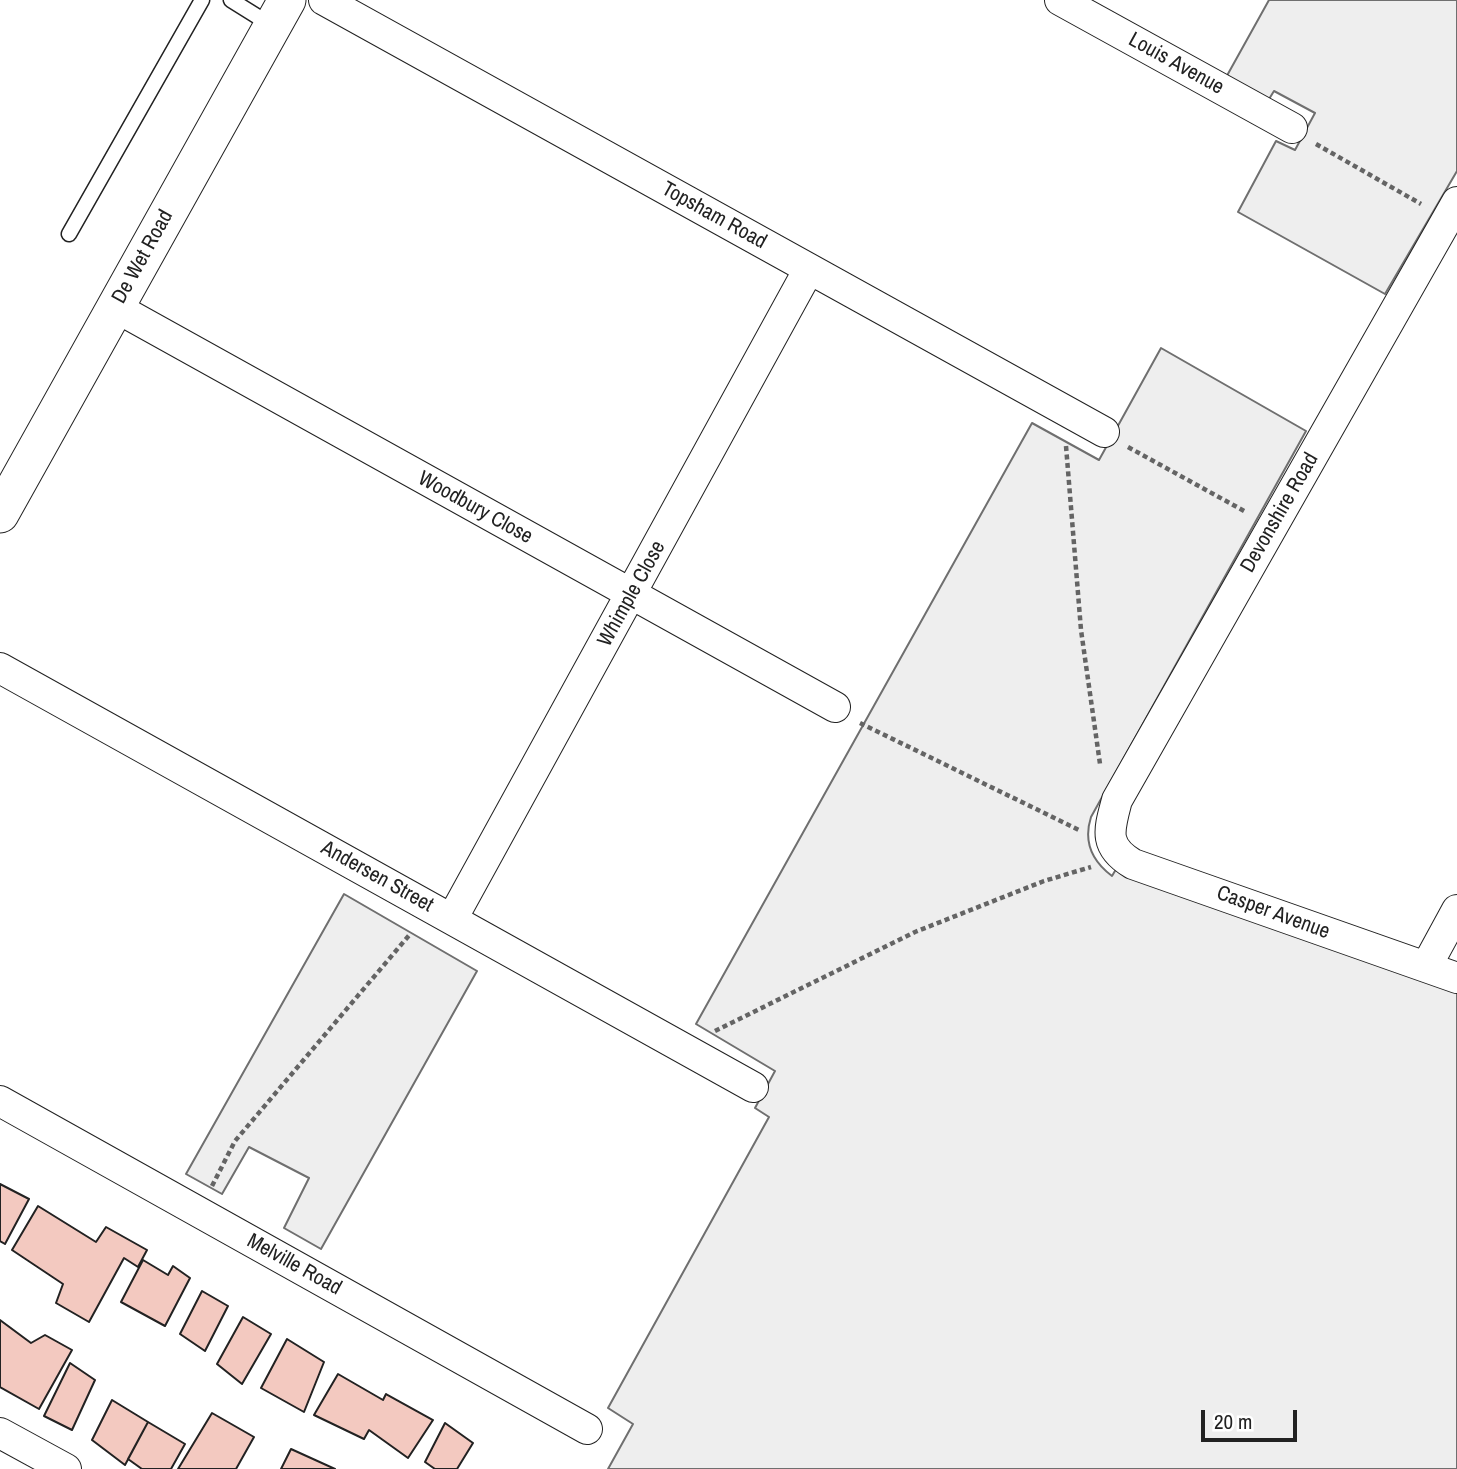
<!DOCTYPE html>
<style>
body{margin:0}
#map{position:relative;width:1457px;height:1469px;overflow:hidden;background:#fff;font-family:"Archivo Narrow",sans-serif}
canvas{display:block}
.scale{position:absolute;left:1201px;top:1410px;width:96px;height:32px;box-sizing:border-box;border:4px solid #222;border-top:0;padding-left:9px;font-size:21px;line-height:24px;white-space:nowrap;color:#222;-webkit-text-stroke:5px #fff;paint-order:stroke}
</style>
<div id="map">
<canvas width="1457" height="1469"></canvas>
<div class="scale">20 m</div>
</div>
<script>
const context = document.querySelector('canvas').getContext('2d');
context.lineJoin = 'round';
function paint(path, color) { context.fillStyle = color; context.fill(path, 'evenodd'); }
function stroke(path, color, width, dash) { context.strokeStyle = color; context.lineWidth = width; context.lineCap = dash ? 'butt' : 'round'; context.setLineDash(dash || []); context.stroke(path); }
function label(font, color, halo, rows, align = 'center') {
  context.font = font + ' "Archivo Narrow",sans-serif'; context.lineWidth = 5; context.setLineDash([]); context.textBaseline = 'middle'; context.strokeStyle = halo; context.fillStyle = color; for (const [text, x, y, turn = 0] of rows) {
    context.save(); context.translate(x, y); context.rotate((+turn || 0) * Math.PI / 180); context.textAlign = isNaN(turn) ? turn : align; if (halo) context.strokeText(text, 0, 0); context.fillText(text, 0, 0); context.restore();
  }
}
const green = new Path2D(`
 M 1269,0 L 1457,0 L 1457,171 L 1385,294 L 1238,212 L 1276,141 L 1295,150 L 1315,113 L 1274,91 L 1266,104 L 1224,81 Z
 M 1161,348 L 1306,431 L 1091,817 C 1083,842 1092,861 1112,876 L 1125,854 L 1457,973 L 1457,1469 L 608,1469 L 633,1424 L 608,1408 L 769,1117 L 755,1108 L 775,1071 L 696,1024 L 1032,423 L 1099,460 Z
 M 344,894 L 477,971 L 321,1249 L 284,1228 L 309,1178 L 249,1147 L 222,1194 L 186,1174 Z`);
const building = new Path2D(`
 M 0,1184 L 29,1199 L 5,1244 L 0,1241 Z
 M 38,1206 L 96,1242 L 106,1227 L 147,1250 L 138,1267 L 124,1258 L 89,1322 L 56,1303 L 63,1284 L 12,1250 Z
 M 143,1260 L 168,1275 L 173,1266 L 190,1278 L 165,1326 L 121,1302 Z
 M 202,1291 L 228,1306 L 205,1351 L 180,1334 Z
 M 243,1317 L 271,1334 L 242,1384 L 217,1364 Z
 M 0,1320 L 31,1343 L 45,1335 L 72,1350 L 39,1409 L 0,1387 Z
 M 287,1339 L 324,1362 L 304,1412 L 261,1388 Z
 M 70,1363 L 95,1380 L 72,1430 L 44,1416 Z
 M 338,1374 L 383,1400 L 386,1394 L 433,1420 L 408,1458 L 369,1430 L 364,1439 L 314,1415 Z
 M 112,1400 L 148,1422 L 125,1465 L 92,1440 Z
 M 212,1413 L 254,1437 L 236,1469 L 178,1469 Z
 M 148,1422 L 185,1444 L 171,1469 L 142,1469 L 128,1459 Z
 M 445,1423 L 473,1443 L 457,1469 L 435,1469 L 425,1462 Z
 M 291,1449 L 335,1469 L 281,1469 Z`);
const path = new Path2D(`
 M 1316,144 L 1421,204
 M 1066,446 L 1081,630 L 1100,764
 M 1128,447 L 1246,512
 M 860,723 L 1081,831
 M 715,1031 L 915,932 L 1044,881 L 1091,867
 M 212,1186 L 235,1141 L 411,933`);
const service = new Path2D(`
 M 231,0 L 271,25
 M 69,234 L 202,0`);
const minor = new Path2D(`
 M 324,0 L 1104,432
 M 1060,0 L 1292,128
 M 1457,202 L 1117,800 C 1109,830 1103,846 1133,864 L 1457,978
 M 115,307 L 835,707
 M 0,668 L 753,1087
 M 452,919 L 809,269
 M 1426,967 L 1457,910
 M 0,1101 L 587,1429
 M 0,1433 L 66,1469`);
const tertiary = new Path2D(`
 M 0,514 L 287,0`);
const streetNames = [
 ["Louis Avenue",1176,64,29],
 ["Topsham Road",714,216,29],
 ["De Wet Road",143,257,-61],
 ["Woodbury Close",475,508,29],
 ["Devonshire Road",1280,513,-60],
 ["Whimple Close",632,594,-61],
 ["Andersen Street",377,877,29],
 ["Casper Avenue",1273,913,20],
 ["Melville Road",294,1265,29]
];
paint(green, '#eee');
stroke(green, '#6f6f6f', 2);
paint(building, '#f3c9c0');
stroke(building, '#222', 2);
stroke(service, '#222', 17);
stroke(minor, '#222', 32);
stroke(tertiary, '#222', 39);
stroke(path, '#646464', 4.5, [5, 3.5]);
stroke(service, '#fff', 14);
stroke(minor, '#fff', 30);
stroke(tertiary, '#fff', 37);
label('21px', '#222', '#fff', streetNames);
</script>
